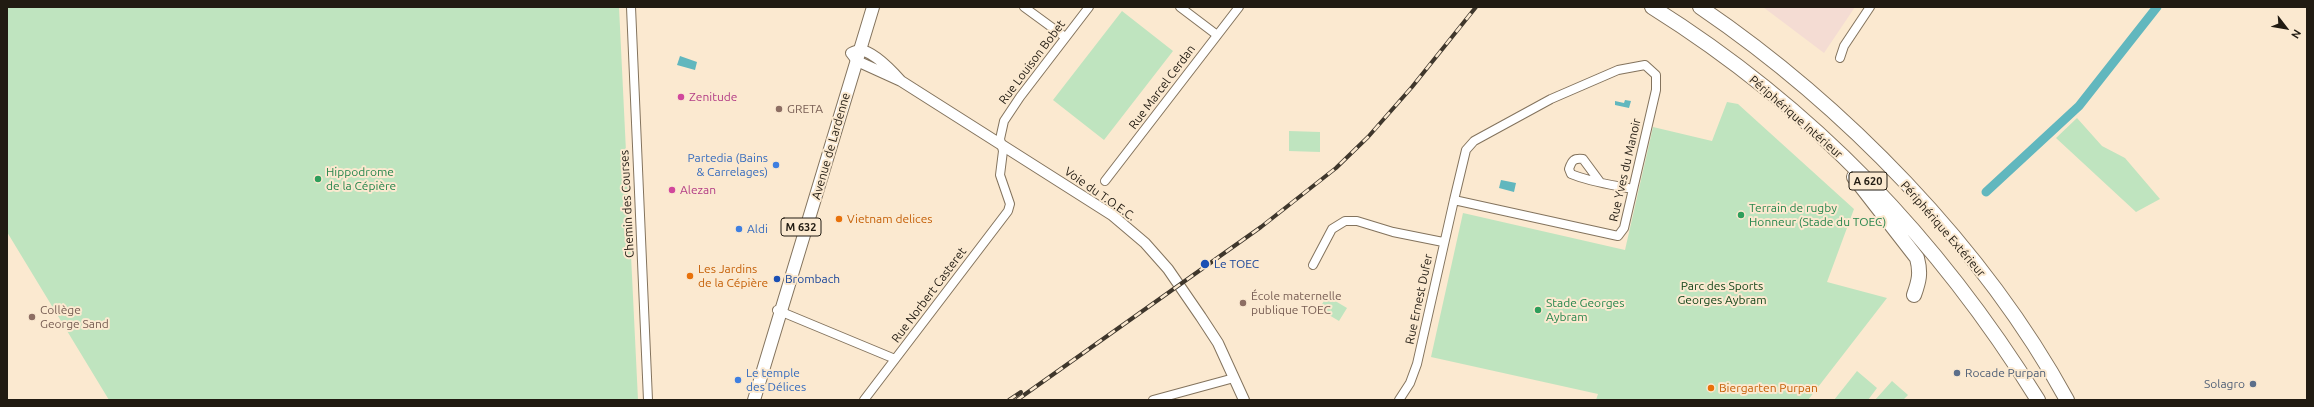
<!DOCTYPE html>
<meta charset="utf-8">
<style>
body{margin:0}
#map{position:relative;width:2314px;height:407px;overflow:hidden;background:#fbe9d0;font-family:Ubuntu,sans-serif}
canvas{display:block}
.frame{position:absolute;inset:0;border:8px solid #211b12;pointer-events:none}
.north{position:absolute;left:2266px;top:8px;width:40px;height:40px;-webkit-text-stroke:3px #fbe9d0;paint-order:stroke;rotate:121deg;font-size:11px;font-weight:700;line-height:16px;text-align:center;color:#211b12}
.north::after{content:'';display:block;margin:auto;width:14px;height:18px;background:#211b12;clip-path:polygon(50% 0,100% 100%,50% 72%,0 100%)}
</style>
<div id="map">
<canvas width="2314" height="407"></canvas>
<div class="frame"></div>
<div class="north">N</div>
</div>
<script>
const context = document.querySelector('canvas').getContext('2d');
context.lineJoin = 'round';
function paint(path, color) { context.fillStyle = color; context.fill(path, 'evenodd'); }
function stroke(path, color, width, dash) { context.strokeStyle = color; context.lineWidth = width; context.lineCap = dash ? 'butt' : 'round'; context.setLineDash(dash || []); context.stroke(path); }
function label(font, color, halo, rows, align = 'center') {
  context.font = font + ' Ubuntu,sans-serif'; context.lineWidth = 4; context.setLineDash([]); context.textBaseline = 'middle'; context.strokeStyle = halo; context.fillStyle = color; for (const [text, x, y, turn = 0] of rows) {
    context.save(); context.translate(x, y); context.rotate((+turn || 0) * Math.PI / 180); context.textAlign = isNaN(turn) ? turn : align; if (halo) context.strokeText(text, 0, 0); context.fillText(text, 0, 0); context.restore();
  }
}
const commercial = new Path2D(`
 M 1763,7 L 1855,7 L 1824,53 Z`);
const green = new Path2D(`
 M 7,7 L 619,7 L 638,400 L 109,400 L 7,232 Z
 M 1122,11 L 1173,51 L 1104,140 L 1053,100 Z
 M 1727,102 L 1738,104 L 1854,209 L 1827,282 L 1887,298 L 1808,400 L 1596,400 L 1598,394 L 1431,357 L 1463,213 L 1625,250 L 1653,127 L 1712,141 Z
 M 2077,118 L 2102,146 L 2125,158 L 2160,199 L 2136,212 L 2056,138 Z
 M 1289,131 L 1320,132 L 1320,152 L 1289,151 Z
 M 1327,296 L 1347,308 L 1339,321 L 1319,309 Z
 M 1857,371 L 1877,388 L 1868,400 L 1834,400 Z
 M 1892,381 L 1908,395 L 1903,400 L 1875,400 Z`);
const water = new Path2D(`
 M 680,56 L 697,62 L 695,70 L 677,65 Z
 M 1625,100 L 1631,101 L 1629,108 L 1615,105 L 1615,101 L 1624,103 Z
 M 1501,180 L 1516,183 L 1514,192 L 1499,188 Z`);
const canal = new Path2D(`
 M 1986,192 L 2079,106 L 2157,7`);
const minor = new Path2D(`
 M 631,7 L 648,400
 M 1024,7 L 1065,37
 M 1180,7 L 1217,35
 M 1840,58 L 1844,46 L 1870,7
 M 1645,65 L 1656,75 L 1656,90 L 1624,228 L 1618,236 L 1454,200 L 1466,150 L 1474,141 L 1551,99 L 1618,70 Z
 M 1105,181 L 1239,7
 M 1600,182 L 1583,159 C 1574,158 1572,160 1569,169 L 1571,174 C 1590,182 1613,185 1633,189
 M 1313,265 L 1332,229 L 1345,221 L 1357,221 L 1393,232 L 1443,242
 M 777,310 L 895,359
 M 864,400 L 1008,211 L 1010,204 L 1000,175 L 1003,151 L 1000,139 L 1004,121 L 1020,97 L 1089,7
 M 1153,400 L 1234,378
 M 1399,400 L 1410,383 L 1417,364 L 1454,200`);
const tertiary = new Path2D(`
 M 901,81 C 893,72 873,51 860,50 C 858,50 853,52 851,53 L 857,61 L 901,81 L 1112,215 L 1145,243 L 1168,269 L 1201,317 L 1218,343 L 1244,400`);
const primary = new Path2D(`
 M 754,400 L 873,7`);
const motorway = new Path2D(`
 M 1652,7 C 1813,108 1938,239 2038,400
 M 1700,7 C 1844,105 1983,247 2067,400
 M 1854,177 L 1917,258 C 1921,273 1919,281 1914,295`);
const rail = new Path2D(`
 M 1009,400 L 1021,392
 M 1017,400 L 1261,227 L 1336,168 L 1368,137 L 1412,87 L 1476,7`);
const markers = [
 [681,97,4,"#d1479c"],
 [779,109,4,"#8d6e63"],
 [776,165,4,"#3f7fe0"],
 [318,179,4,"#2e9e5b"],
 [672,190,4,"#d1479c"],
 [1741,215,4,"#2e9e5b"],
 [839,219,4,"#e8710a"],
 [739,229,4,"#3f7fe0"],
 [1205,264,5,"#1a4fb4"],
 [690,276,4,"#e8710a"],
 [777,279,4,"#1a4fb4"],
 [1243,303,4,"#8d6e63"],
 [1538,310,4,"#2e9e5b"],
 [32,317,4,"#8d6e63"],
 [1957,373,4,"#5c6f8a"],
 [738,380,4,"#3f7fe0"],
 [2253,384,4,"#5c6f8a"],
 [1711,388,4,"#e8710a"]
];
const shields = [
 [1868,181,38],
 [801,227,40]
];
const shieldNames = [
 ["A 620",1868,181],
 ["M 632",801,227]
];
const streetNames = [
 ["Rue Louison Bobet",1032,62,-53],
 ["Rue Marcel Cerdan",1162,87,-53],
 ["Périphérique Intérieur",1796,117,41],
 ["Avenue de Lardenne",831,146,-74],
 ["Rue Yves du Manoir",1625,170,-77],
 ["Voie du T.O.E.C.",1100,194,35],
 ["Chemin des Courses",627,204,-93],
 ["Périphérique Extérieur",1943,229,49],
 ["Rue Norbert Casteret",929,295,-53],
 ["Rue Ernest Dufer",1419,299,-78]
];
const hotelNames = [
 ["Zenitude",689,97],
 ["Alezan",680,190]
];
const educationNames = [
 ["GRETA",787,109],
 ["École maternelle",1251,296],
 ["publique TOEC",1251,310],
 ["Collège",40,310],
 ["George Sand",40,324]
];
const shopNames = [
 ["Partedia (Bains",768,158,"right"],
 ["& Carrelages)",768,172,"right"],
 ["Aldi",747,229],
 ["Le temple",746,373],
 ["des Délices",746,387]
];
const leisureNames = [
 ["Hippodrome",326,172],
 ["de la Cépière",326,186],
 ["Terrain de rugby",1749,208],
 ["Honneur (Stade du TOEC)",1749,222],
 ["Stade Georges",1546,303],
 ["Aybram",1546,317]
];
const foodNames = [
 ["Vietnam delices",847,219],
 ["Les Jardins",698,269],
 ["de la Cépière",698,283],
 ["Biergarten Purpan",1719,388]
];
const transitNames = [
 ["Le TOEC",1214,264],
 ["Brombach",785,279]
];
const parkNames = [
 ["Parc des Sports",1722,286],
 ["Georges Aybram",1722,300]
];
const serviceNames = [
 ["Rocade Purpan",1965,373],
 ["Solagro",2245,384,"right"]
];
paint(commercial, '#f4dcd3');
paint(green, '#bfe4bf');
paint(water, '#61b7be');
stroke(canal, '#61b7be', 9);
stroke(minor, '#83735d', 10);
stroke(tertiary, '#83735d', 12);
stroke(primary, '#83735d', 14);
stroke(motorway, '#83735d', 16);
stroke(minor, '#fff', 8);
stroke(tertiary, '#fff', 10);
stroke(primary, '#fff', 12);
stroke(motorway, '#fff', 14);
stroke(rail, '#3f372c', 4);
stroke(rail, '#fbe9d0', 2.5, [8]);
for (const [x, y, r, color] of markers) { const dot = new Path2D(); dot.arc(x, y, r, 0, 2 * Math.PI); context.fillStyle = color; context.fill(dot); stroke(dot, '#fbe9d0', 1.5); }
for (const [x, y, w] of shields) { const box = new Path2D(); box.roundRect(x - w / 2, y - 9, w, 18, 3); context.fillStyle = '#fbe9d0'; context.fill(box); stroke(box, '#211b12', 1); }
label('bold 11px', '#211b12', null, shieldNames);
label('12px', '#211b12', '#fbe9d0', streetNames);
label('12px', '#b23c85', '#fbe9d0', hotelNames, 'left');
label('12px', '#785e54', '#fbe9d0', educationNames, 'left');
label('12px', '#366cbe', '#fbe9d0', shopNames, 'left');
label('12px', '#27864d', '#fbe9d0', leisureNames, 'left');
label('12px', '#c56008', '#fbe9d0', foodNames, 'left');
label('12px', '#164399', '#fbe9d0', transitNames, 'left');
label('12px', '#0b3f13', '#fbe9d0', parkNames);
label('12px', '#4e5e75', '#fbe9d0', serviceNames, 'left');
</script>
